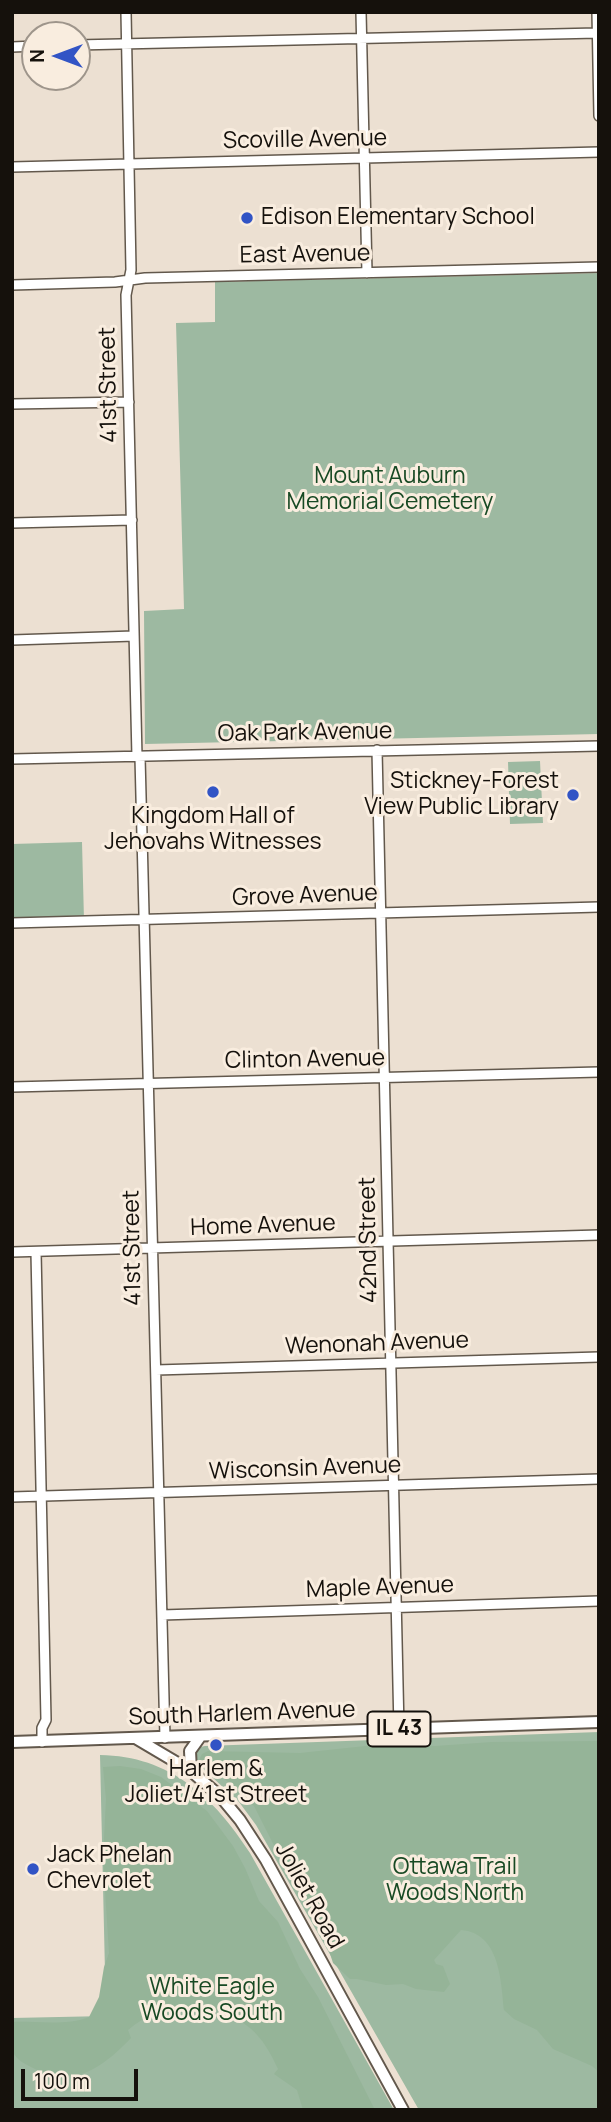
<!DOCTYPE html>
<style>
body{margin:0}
#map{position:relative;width:611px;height:2122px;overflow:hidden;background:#ece0d2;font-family:Manrope,sans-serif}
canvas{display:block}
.frame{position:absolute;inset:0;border:14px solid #15110c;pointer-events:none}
.north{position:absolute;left:21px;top:21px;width:70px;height:70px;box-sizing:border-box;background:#f9eddf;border:2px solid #9e958b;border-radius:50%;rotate:270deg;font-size:19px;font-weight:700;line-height:28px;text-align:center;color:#15110c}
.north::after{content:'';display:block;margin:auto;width:24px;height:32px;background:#3254c5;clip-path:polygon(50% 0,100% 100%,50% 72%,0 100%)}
.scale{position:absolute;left:21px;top:2069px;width:117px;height:32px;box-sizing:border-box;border:4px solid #15110c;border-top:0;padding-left:9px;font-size:21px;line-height:24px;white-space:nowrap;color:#15110c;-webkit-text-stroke:5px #f9eddf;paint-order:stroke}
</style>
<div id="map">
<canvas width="611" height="2122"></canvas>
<div class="frame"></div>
<div class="north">N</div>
<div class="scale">100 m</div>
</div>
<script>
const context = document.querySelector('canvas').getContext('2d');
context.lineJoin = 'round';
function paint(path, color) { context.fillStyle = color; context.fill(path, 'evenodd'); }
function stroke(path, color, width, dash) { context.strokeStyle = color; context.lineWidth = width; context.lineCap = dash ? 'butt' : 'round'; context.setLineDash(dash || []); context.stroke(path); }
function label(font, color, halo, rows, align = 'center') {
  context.font = font + ' Manrope,sans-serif'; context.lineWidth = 6; context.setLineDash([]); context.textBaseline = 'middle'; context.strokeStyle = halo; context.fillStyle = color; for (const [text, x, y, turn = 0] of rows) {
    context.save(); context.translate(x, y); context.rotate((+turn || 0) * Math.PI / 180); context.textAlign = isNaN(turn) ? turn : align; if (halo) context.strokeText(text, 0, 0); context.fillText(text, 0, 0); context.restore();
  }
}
const green = new Path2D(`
 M 599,273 L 599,734 L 145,744 L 144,611 L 184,609 L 176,323 L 215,322 L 215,282 Z
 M 540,761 L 543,823 L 510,824 L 508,762 Z
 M 82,842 L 84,920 L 12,922 L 12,844 Z
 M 599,1732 L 599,2110 L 419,2110 L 256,1825 L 239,1802 L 198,1764 L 195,1753 L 200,1747 L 205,1746 Z
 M 100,1755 C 170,1756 214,1797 250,1853 L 394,2110 L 12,2110 L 12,2018 L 106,2016 Z`);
const forest = new Path2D(`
 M 599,1741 L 599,2072 L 592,2066 L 553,2049 L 537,2030 L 514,2019 L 504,2010 C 501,1981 500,1933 461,1930 L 434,1960 L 436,1964 L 443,1966 L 450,1984 L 444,1992 L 416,1989 L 403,1984 L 386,1985 L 357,1979 L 350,1979 L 333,1963 L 320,1923 L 289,1875 L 254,1806 L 227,1781 L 199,1760 L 202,1754 L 208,1751 L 300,1753 L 384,1744 L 435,1746 L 492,1742 Z
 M 120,1766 L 141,1769 L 161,1777 L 207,1811 L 233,1846 L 245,1868 L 259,1901 L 278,1922 L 300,1969 L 318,1997 L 375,2110 L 303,2110 L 297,2090 L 274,2074 L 278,2069 C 271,2054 263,2039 250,2028 C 214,1998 163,2000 128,2030 L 131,2038 C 102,2068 73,2090 31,2067 C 23,2063 14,2058 12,2049 C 10,2041 12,2031 12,2022 C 36,2021 68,2026 89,2017 L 99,1997 L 104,1967 L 109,1953 L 103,1858 L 106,1799 L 103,1767 Z`);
const minor = new Path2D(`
 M 126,12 L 131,270 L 126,295 L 137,757
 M 361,12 L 367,273
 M 597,12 L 599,116
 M 77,45 L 597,33
 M 12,47 L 35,46
 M 12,167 L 599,152
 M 12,285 L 115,282 L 145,278 L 599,267
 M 12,404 L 129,402
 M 12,523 L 132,520
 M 12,640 L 134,636
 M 377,750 L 399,1729
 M 140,757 L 165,1738
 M 12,759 L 599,746
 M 12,923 L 599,907
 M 12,1087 L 599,1072
 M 12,1252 L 599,1235
 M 36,1252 L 46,1720 L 42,1728 L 42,1742
 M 156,1370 L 599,1357
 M 12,1497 L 599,1479
 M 162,1615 L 599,1601`);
const major = new Path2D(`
 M 137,1739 L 191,1771 L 221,1797 L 240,1820 L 266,1860 L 403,2110
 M 12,1742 L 599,1722
 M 191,1771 L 190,1751 L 200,1737`);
const markers = [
 [247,218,7,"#3254c5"],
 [213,792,7,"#3254c5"],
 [573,795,7,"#3254c5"],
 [216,1745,7,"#3254c5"],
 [33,1869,7,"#3254c5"]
];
const shields = [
 [399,1729,63]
];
const shieldNames = [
 ["IL 43",399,1729]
];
const streetNames = [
 ["Scoville Avenue",305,140,-1],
 ["East Avenue",305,255,-1],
 ["41st Street",109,385,-91],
 ["Oak Park Avenue",305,733,-1],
 ["Grove Avenue",305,896,-2],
 ["Clinton Avenue",305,1060,-1],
 ["Home Avenue",263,1226,-2],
 ["42nd Street",369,1240,-91],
 ["41st Street",133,1248,-91],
 ["Wenonah Avenue",377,1344,-2],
 ["Wisconsin Avenue",305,1469,-2],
 ["Maple Avenue",380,1588,-2],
 ["South Harlem Avenue",242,1714,-2],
 ["Joliet Road",309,1896,61]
];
const poiNames = [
 ["Edison Elementary School",261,218],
 ["Stickney-Forest",559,782,"right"],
 ["View Public Library",559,808,"right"],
 ["Kingdom Hall of",213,817,"center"],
 ["Jehovahs Witnesses",213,843,"center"],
 ["Harlem &",216,1770,"center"],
 ["Joliet/41st Street",216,1796,"center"],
 ["Jack Phelan",47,1856],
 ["Chevrolet",47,1882]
];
const parkNames = [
 ["Mount Auburn",390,477],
 ["Memorial Cemetery",390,503],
 ["Ottawa Trail",455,1868],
 ["Woods North",455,1894],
 ["White Eagle",212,1988],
 ["Woods South",212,2014]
];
paint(green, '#9db9a1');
paint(forest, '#95b498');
stroke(minor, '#62584c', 12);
stroke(major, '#62584c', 14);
stroke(minor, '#fff', 9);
stroke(major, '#fff', 10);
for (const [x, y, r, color] of markers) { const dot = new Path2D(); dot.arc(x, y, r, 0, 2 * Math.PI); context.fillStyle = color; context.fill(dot); stroke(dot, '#f9eddf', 2.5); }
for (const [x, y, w] of shields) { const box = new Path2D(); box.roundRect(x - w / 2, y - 17.5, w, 35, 5); context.fillStyle = '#f9eddf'; context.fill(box); stroke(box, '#15110c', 2); }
label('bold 21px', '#15110c', null, shieldNames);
label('23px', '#15110c', '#f9eddf', streetNames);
label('23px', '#15110c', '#f9eddf', poiNames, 'left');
label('23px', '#174923', '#f9eddf', parkNames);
</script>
